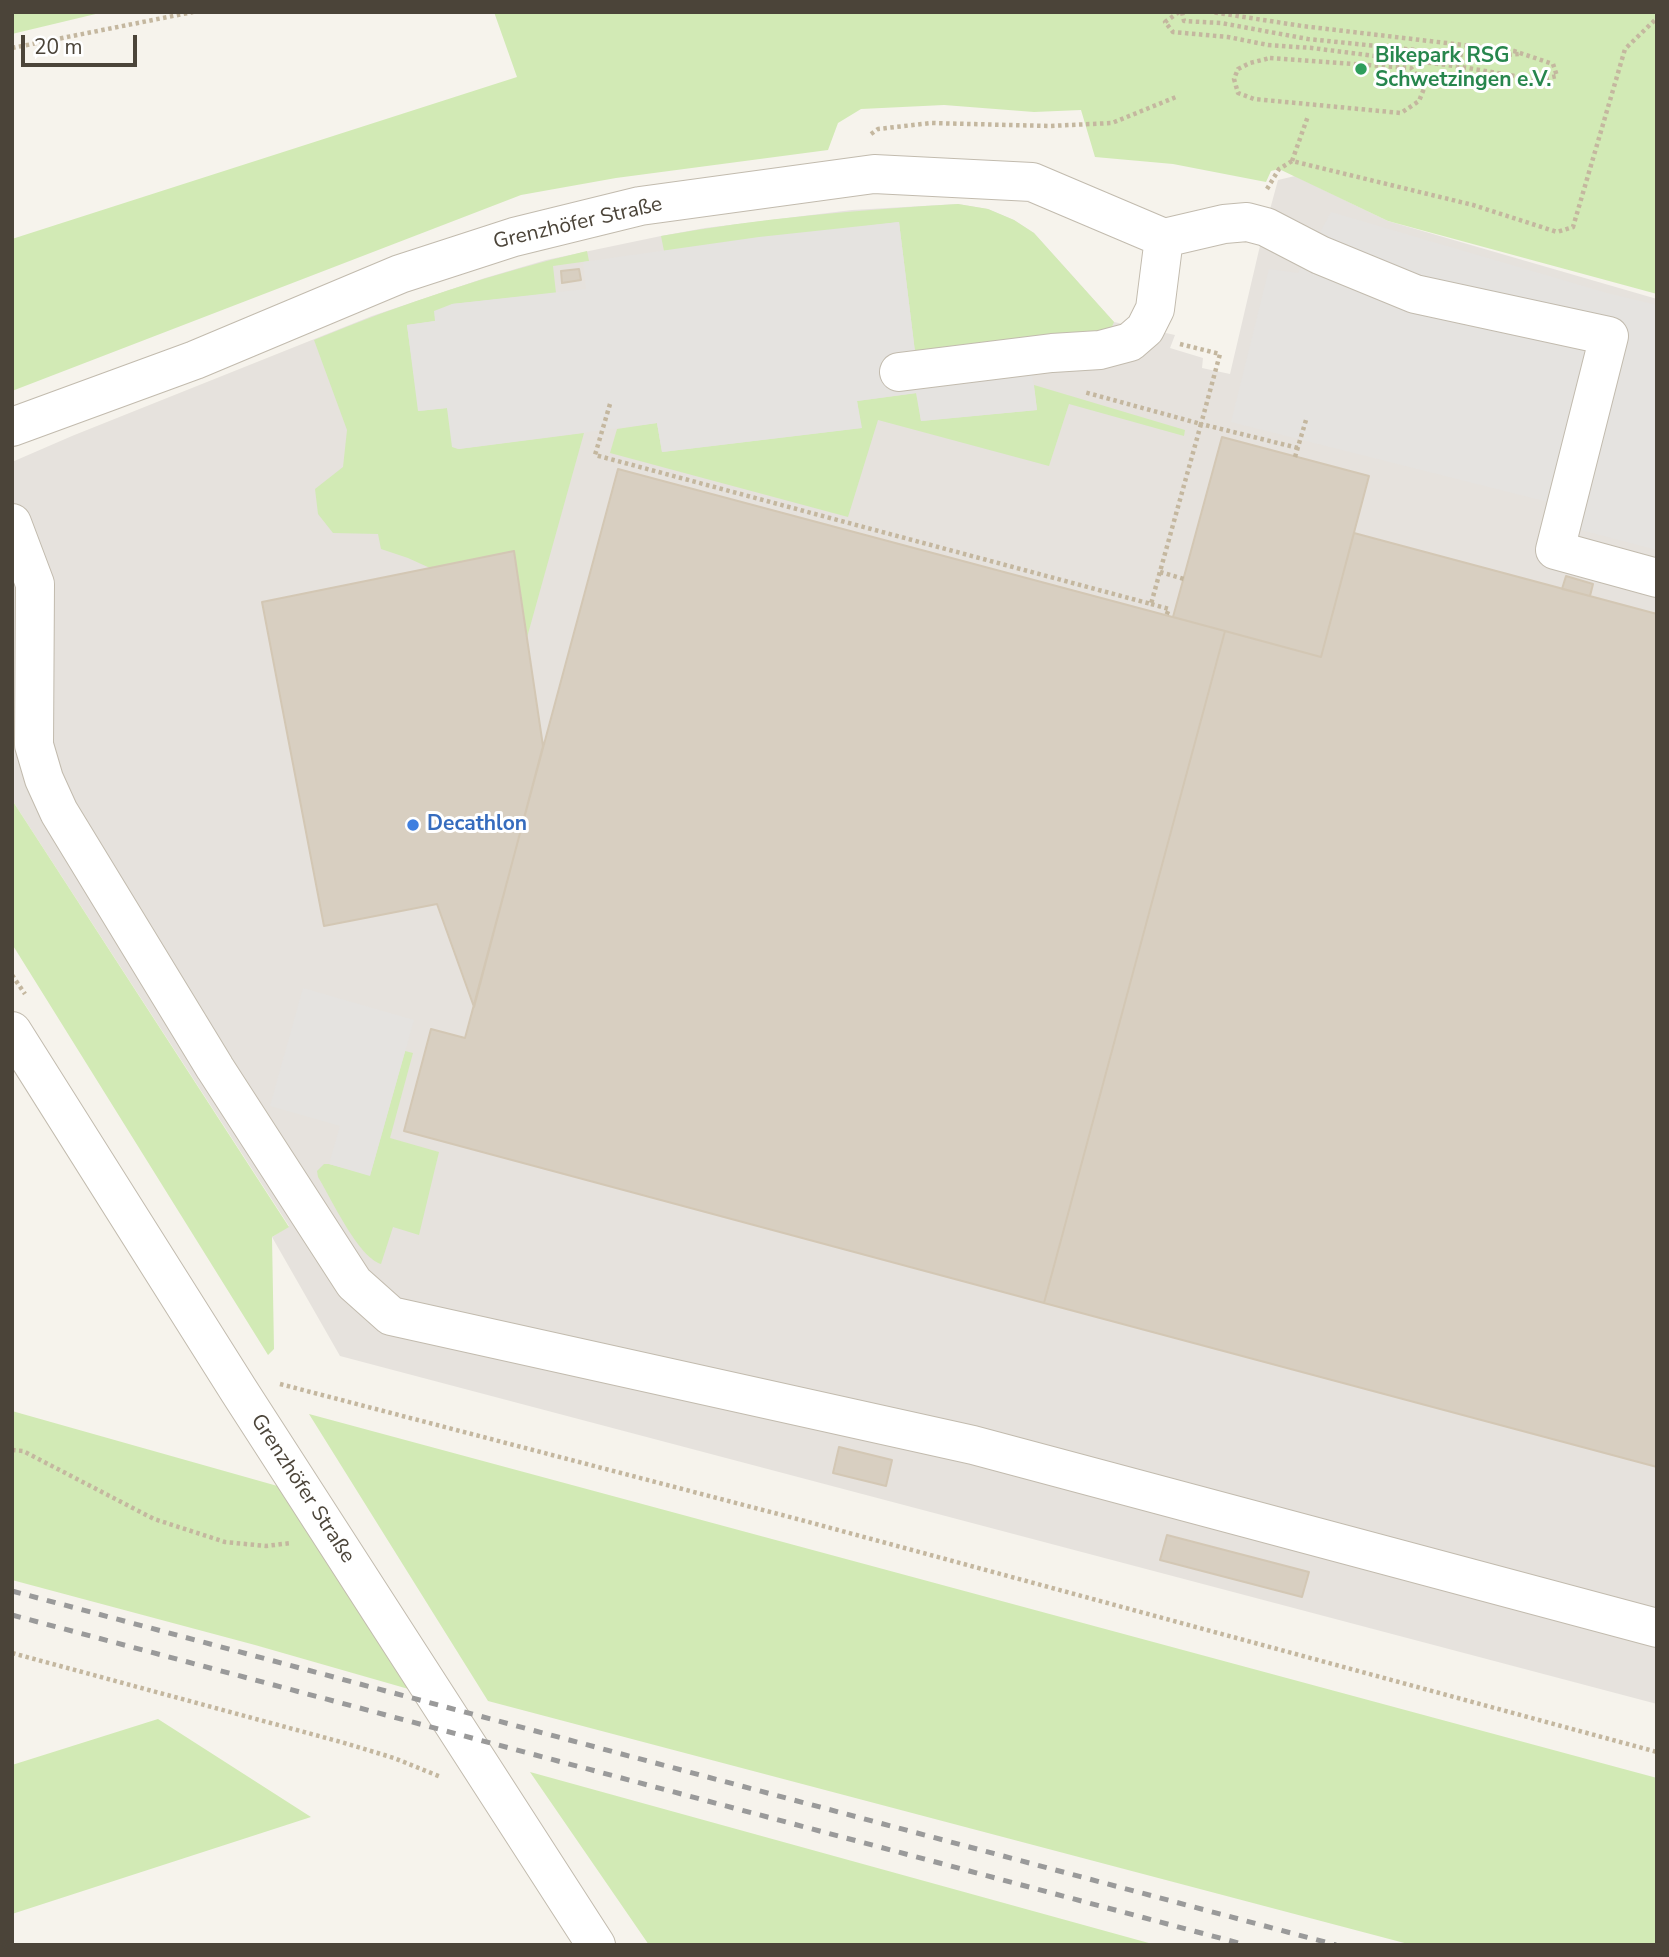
<!DOCTYPE html>
<meta charset="utf-8">
<style>
body{margin:0}
#map{position:relative;width:1669px;height:1957px;overflow:hidden;background:#f6f3ec;font-family:"Nunito Sans",sans-serif}
canvas{display:block}
.frame{position:absolute;inset:0;border:14px solid #4b4439;pointer-events:none}
.scale{position:absolute;left:21px;top:35px;width:116px;height:32px;box-sizing:border-box;border:4px solid #4b4439;border-top:0;padding-left:9px;font-size:21px;line-height:24px;white-space:nowrap;color:#4b4439;-webkit-text-stroke:5px #fff;paint-order:stroke}
</style>
<div id="map">
<canvas width="1669" height="1957"></canvas>
<div class="frame"></div>
<div class="scale">20 m</div>
</div>
<script>
const context = document.querySelector('canvas').getContext('2d');
context.lineJoin = 'round';
function paint(path, color) { context.fillStyle = color; context.fill(path, 'evenodd'); }
function stroke(path, color, width, dash) { context.strokeStyle = color; context.lineWidth = width; context.lineCap = dash ? 'butt' : 'round'; context.setLineDash(dash || []); context.stroke(path); }
function label(font, color, halo, rows, align = 'center') {
  context.font = font + ' "Nunito Sans",sans-serif'; context.lineWidth = 6; context.setLineDash([]); context.textBaseline = 'middle'; context.strokeStyle = halo; context.fillStyle = color; for (const [text, x, y, turn = 0] of rows) {
    context.save(); context.translate(x, y); context.rotate((+turn || 0) * Math.PI / 180); context.textAlign = isNaN(turn) ? turn : align; if (halo) context.strokeText(text, 0, 0); context.fillText(text, 0, 0); context.restore();
  }
}
const industrial = new Path2D(`
 M 1295,176 L 1388,221 L 1657,299 L 1657,1704 L 340,1356 L 272,1237 L 289,1226 L 12,800 L 12,462 L 72,436 L 372,316 L 485,278 L 546,260 L 661,236 L 705,228 L 852,210 L 958,204 L 988,209 L 1014,220 L 1034,233 L 1114,322 L 1175,335 L 1170,348 L 1203,358 L 1202,368 L 1230,374 L 1259,250 L 1278,180 Z`);
const green = new Path2D(`
 M 12,12 L 104,12 L 12,34 Z
 M 494,12 L 1647,12 L 1657,14 L 1657,294 L 1388,221 L 1279,169 L 1271,171 L 1266,182 L 1173,164 L 1095,157 L 1081,110 L 1034,112 L 944,105 L 861,109 L 838,123 L 828,150 L 616,178 L 521,195 L 12,391 L 12,239 L 517,77 Z
 M 958,204 L 988,209 L 1014,220 L 1034,233 L 1114,322 L 1111,329 L 1099,333 L 915,352 L 899,222 L 664,251 L 661,236 C 760,218 859,210 958,204 Z
 M 587,251 L 589,261 L 553,266 L 556,293 L 452,304 L 435,321 L 407,325 L 419,411 L 447,408 L 459,449 L 584,433 L 521,659 L 463,583 L 408,558 L 381,549 L 378,534 L 333,533 L 318,514 L 315,489 L 343,467 L 347,430 L 314,340 C 403,303 494,273 587,251 Z
 M 1034,385 L 1185,430 L 1184,436 L 1069,404 L 1049,466 L 878,420 L 848,517 L 610,453 L 617,429 L 657,423 L 662,452 L 861,428 L 857,401 L 917,393 L 921,421 L 1037,410 Z
 M 12,800 L 289,1227 L 272,1237 L 274,1349 L 268,1355 L 12,944 Z
 M 405,1051 L 413,1053 L 390,1138 L 439,1152 L 419,1235 L 393,1227 L 381,1264 C 358,1257 331,1198 318,1177 L 317,1171 L 324,1164 L 329,1164 L 370,1175 Z
 M 12,1411 L 281,1487 L 412,1690 L 255,1645 L 12,1580 Z
 M 309,1414 L 1657,1778 L 1657,1945 L 1412,1945 L 488,1701 Z
 M 158,1719 L 311,1817 L 12,1914 L 12,1765 Z
 M 530,1772 L 1156,1945 L 649,1945 Z`);
const parking = new Path2D(`
 M 1331,212 L 1607,293 L 1657,305 L 1657,550 L 1577,529 L 1580,510 L 1231,422 L 1269,269 L 1298,273 Z
 M 899,222 L 915,352 L 1028,342 L 1037,410 L 921,421 L 916,393 L 857,401 L 862,428 L 662,452 L 657,423 L 458,449 L 452,447 L 447,408 L 418,411 L 407,325 L 435,321 L 434,311 L 452,304 L 586,289 L 583,262 L 759,237 Z
 M 303,988 L 414,1020 L 370,1176 L 329,1164 L 340,1126 L 270,1106 Z`);
const building = new Path2D(`
 M 579,269 L 581,280 L 562,283 L 561,271 Z
 M 1222,437 L 1369,476 L 1321,657 L 1173,617 Z
 M 618,469 L 1225,631 L 1044,1303 L 404,1131 L 431,1029 L 465,1038 Z
 M 1354,533 L 1657,614 L 1657,1467 L 1044,1303 L 1225,631 L 1321,657 Z
 M 514,551 L 543,746 L 474,1007 L 437,904 L 324,926 L 262,602 Z
 M 1566,576 L 1593,584 L 1590,596 L 1562,589 Z
 M 839,1447 L 892,1460 L 886,1486 L 833,1473 Z
 M 1167,1535 L 1309,1572 L 1302,1597 L 1160,1560 Z`);
const path = new Path2D(`
 M 1179,12 L 1165,22 L 1173,32 L 1228,37 L 1268,45 L 1312,48 L 1462,67 L 1539,80 L 1557,76 L 1553,64 L 1514,51 L 1302,26 L 1212,12
 M 1182,12 L 1184,21 L 1221,23 L 1308,39 L 1484,57 L 1519,54
 M 12,48 L 193,12
 M 1270,58 L 1411,68 L 1425,86 L 1419,101 L 1401,113 L 1254,99 L 1238,93 L 1234,79 L 1238,69 L 1250,63 Z
 M 871,134 L 878,129 L 931,123 L 1049,126 L 1112,123 L 1176,97
 M 1292,161 L 1308,116
 M 1267,189 L 1279,169 L 1292,161 L 1473,205 L 1557,232 L 1573,227 L 1625,49 L 1657,18
 M 1180,344 L 1220,354 L 1201,424 L 1298,448
 M 610,404 L 595,455 L 1151,604 L 1201,424 L 1084,392
 M 1295,457 L 1306,420
 M 1160,572 L 1184,579
 M 1151,604 L 1169,609 L 1166,616
 M 12,975 L 25,994
 M 280,1384 L 805,1521 L 1657,1752
 M 12,1450 L 23,1451 L 154,1519 L 225,1542 L 266,1546 L 291,1543
 M 12,1653 L 341,1742 L 394,1758 L 441,1777`);
const minor = new Path2D(`
 M 1164,238 L 1224,224 L 1247,222 L 1266,227 L 1320,255 L 1415,294 L 1609,336 L 1555,550 L 1657,578
 M 899,372 L 1052,353 L 1100,350 L 1130,342 L 1145,329 L 1155,309 L 1164,238
 M 12,427 L 195,360 L 400,274 L 514,237 L 640,206 L 874,174 L 1032,182 L 1164,238
 M 12,523 L 35,584 L 34,745 L 44,779 L 59,812 L 215,1068 L 354,1283 L 391,1316 L 973,1445 L 1657,1628
 M 12,1031 L 239,1391 L 596,1945`);
const rail = new Path2D(`
 M 12,1591 L 1336,1945
 M 12,1615 L 1246,1945`);
const markers = [
 [1361,69,7,"#2e9e5b"],
 [413,825,7,"#3f7fe0"]
];
const leisureNames = [
 ["Bikepark RSG",1375,57],
 ["Schwetzingen e.V.",1375,81]
];
const streetNames = [
 ["Grenzhöfer Straße",578,224,-13],
 ["Grenzhöfer Straße",302,1489,57]
];
const shopNames = [
 ["Decathlon",427,825]
];
paint(industrial, '#e6e2dd');
paint(green, '#d2eab5');
paint(parking, '#e5e3e0');
paint(building, '#d8cfc1');
stroke(building, '#d3c7b4', 2);
stroke(minor, '#c2bbae', 40);
stroke(path, '#c4b79f', 4.5, [3.5, 3.5]);
stroke(minor, '#fff', 38);
stroke(rail, '#9a9a9a', 5, [9, 9]);
for (const [x, y, r, color] of markers) { const dot = new Path2D(); dot.arc(x, y, r, 0, 2 * Math.PI); context.fillStyle = color; context.fill(dot); stroke(dot, '#fff', 2.5); }
label('bold 21px', '#27864d', '#fff', leisureNames, 'left');
label('21px', '#4b4439', '#fff', streetNames);
label('bold 21px', '#366cbe', '#fff', shopNames, 'left');
</script>
